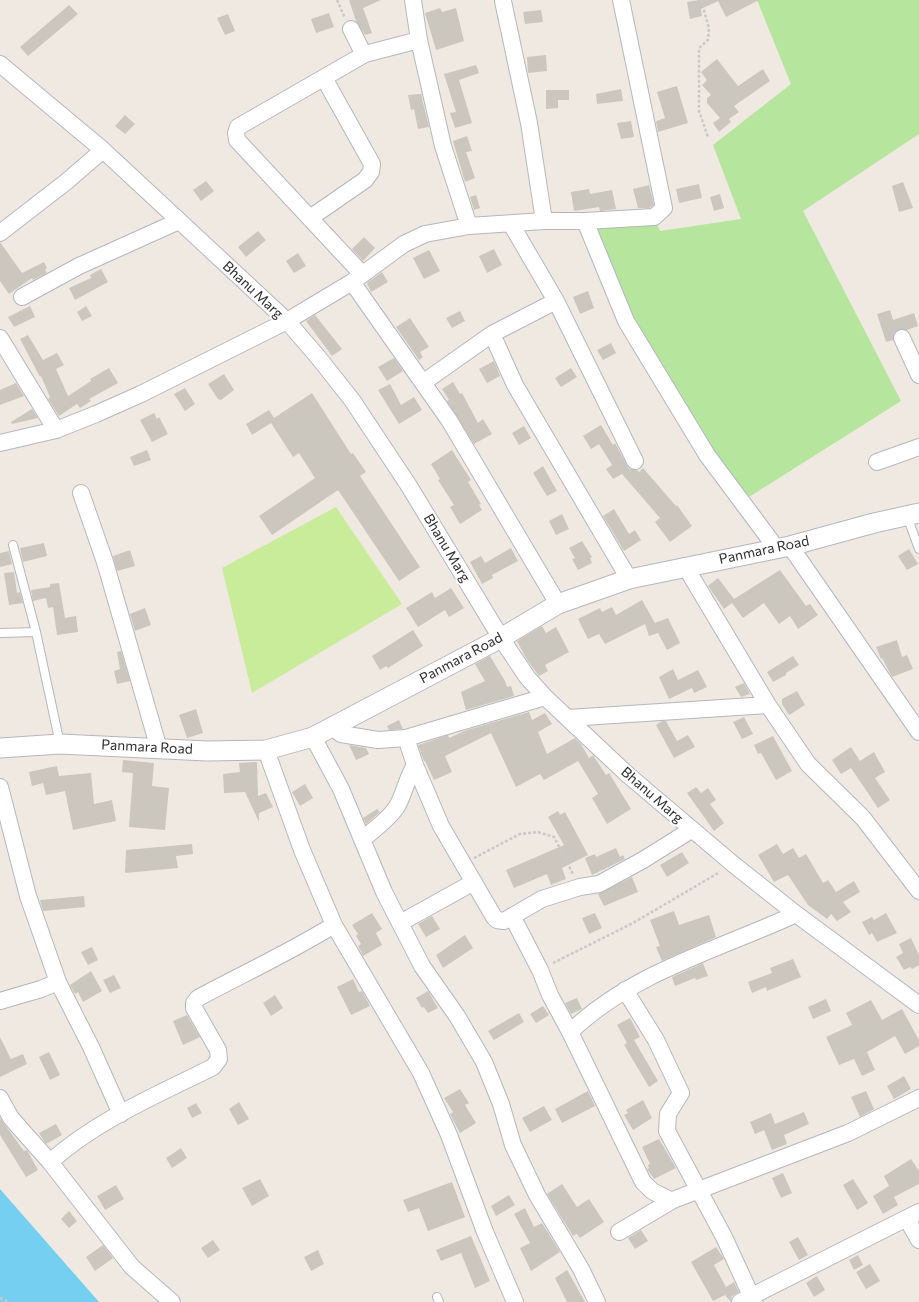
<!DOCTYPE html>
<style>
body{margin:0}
canvas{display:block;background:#efe9e1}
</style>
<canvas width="919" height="1302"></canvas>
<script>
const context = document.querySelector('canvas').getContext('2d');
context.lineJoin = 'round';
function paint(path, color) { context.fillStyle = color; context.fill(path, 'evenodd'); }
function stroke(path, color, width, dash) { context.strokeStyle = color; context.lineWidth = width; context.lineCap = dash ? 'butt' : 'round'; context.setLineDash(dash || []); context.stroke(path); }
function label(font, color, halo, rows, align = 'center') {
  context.font = font + ' Commissioner,sans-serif'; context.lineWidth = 4; context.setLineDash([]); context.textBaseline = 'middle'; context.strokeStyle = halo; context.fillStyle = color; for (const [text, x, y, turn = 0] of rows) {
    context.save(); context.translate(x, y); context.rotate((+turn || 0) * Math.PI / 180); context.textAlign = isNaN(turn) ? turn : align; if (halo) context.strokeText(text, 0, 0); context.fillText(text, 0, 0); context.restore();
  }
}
const green = new Path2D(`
 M 757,0 L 919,0 L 919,134 L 803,211 L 901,401 L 741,502 L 672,400 L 585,221 L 654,217 L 660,231 L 741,219 L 713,145 L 791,84 Z`);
const pitch = new Path2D(`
 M 336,507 L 402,604 L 252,693 L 222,568 Z`);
const water = new Path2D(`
 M 0,1189 L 99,1302 L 0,1302 Z`);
const building = new Path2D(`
 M 349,0 L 381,0 L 363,8 L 372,33 L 365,35 L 356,21 Z
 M 699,0 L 759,0 L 726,17 L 718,1 L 701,9 L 702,16 L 690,19 L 687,2 Z
 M 69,5 L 78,14 L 28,56 L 20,47 Z
 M 440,8 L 442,12 L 456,8 L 464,41 L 436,50 L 425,13 Z
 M 541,10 L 543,22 L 525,24 L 523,12 Z
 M 329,13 L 334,27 L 316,33 L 311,19 Z
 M 228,14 L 235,31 L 225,35 L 217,18 Z
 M 546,55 L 547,71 L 528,73 L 527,57 Z
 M 717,59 L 738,86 L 763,69 L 770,81 L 734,106 L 739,112 L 729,119 L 731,122 L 719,132 L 713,123 L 720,118 L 707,103 L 707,98 L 711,95 L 702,85 L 707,80 L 701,72 Z
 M 476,65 L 479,73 L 459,80 L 472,123 L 455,128 L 450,113 L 456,112 L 444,74 Z
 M 677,86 L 688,123 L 658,132 L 656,121 L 665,118 L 657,92 Z
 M 621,89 L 623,101 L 597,104 L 596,94 Z
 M 546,90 L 569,90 L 569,100 L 558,100 L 558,108 L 546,109 Z
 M 421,94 L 429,127 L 418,129 L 414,109 L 411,110 L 408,95 Z
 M 125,115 L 135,124 L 125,134 L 115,126 Z
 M 631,121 L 634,137 L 621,139 L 617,123 Z
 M 467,136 L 472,151 L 466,152 L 475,178 L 465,182 L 453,141 Z
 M 206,181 L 214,191 L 201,201 L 193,190 Z
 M 903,182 L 913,208 L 899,212 L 892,186 Z
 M 699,184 L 702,198 L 679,203 L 676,189 Z
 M 649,185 L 654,205 L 649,208 L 638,208 L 633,189 Z
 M 589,189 L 590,194 L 612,190 L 616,209 L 600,211 L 599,207 L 574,211 L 571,192 Z
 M 720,194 L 724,208 L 714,211 L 710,197 Z
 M 476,195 L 480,208 L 474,210 L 470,197 Z
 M 258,231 L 266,240 L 246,257 L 238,247 Z
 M 364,237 L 375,248 L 363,261 L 352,249 Z
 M 0,242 L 22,273 L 44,262 L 47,268 L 45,270 L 47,273 L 33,280 L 32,278 L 9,294 L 0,281 Z
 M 494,249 L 502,265 L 487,273 L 479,256 Z
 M 429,250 L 440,271 L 424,279 L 413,258 Z
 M 298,253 L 306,266 L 294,273 L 286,261 Z
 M 101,269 L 108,282 L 75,300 L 69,288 L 91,278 L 90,275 Z
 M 382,272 L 388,282 L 371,292 L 367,283 Z
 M 588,291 L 594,308 L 580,314 L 573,297 Z
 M 30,306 L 35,317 L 14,327 L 8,317 Z
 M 86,306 L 92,316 L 82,321 L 77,312 Z
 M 890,310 L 893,320 L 914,313 L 918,326 L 907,330 L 898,330 L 894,333 L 893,340 L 886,342 L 877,314 Z
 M 460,311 L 465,321 L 452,328 L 446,318 Z
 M 315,315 L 342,349 L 332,356 L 306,321 Z
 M 410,318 L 429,347 L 420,352 L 423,357 L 419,360 L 396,327 Z
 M 28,335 L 43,360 L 57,353 L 64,365 L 56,369 L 68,396 L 91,381 L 90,379 L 109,368 L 118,383 L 89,399 L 91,401 L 80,408 L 77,404 L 59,416 L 48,399 L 50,397 L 41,376 L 40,377 L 20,339 Z
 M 611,343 L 616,353 L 603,360 L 597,350 Z
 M 394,358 L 403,371 L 387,381 L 378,367 Z
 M 494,361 L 500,376 L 487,383 L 479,369 Z
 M 571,368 L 577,377 L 561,387 L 555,378 Z
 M 224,374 L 234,390 L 221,400 L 218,399 L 208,384 Z
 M 453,382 L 460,394 L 462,393 L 478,423 L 483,419 L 492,434 L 474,444 L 447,401 L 449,400 L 442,389 Z
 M 16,383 L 24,396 L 0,405 L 0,390 Z
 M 390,384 L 401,405 L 414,397 L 422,410 L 399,424 L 378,390 Z
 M 185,388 L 195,404 L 185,411 L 174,394 Z
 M 312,393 L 351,454 L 353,453 L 366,472 L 360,476 L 420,567 L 399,581 L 338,490 L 272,535 L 259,516 L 315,478 L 299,453 L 293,457 L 271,423 L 252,435 L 246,424 L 269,410 L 274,418 Z
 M 32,409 L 38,418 L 12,424 L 11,422 Z
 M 154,413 L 157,419 L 159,417 L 168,434 L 152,442 L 140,420 Z
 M 601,425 L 613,445 L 615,443 L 629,469 L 637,470 L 639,472 L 643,468 L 676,506 L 677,505 L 692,526 L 670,542 L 655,522 L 660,518 L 622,474 L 613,479 L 606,469 L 612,465 L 599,444 L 591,449 L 583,436 Z
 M 524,426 L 531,438 L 519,445 L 512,433 Z
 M 147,450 L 151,460 L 134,466 L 130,457 Z
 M 452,450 L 471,480 L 468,482 L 481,504 L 479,505 L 482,510 L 460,524 L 450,507 L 454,505 L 438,480 L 440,479 L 431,464 Z
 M 543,466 L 557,491 L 547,496 L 533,473 Z
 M 614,509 L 629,534 L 635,530 L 641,540 L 624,551 L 603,516 Z
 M 562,514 L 569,529 L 556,535 L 549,521 Z
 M 582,541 L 592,557 L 590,558 L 592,563 L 578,570 L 572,559 L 575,558 L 569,548 Z
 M 44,543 L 47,556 L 23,562 L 20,548 Z
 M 511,548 L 518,561 L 492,575 L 493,578 L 482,584 L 470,562 L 481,556 L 485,563 Z
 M 909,549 L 918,564 L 907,570 L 898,556 Z
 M 130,550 L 135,566 L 117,571 L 113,556 Z
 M 9,551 L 12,564 L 0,567 L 0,553 Z
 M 780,570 L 806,606 L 810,604 L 818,615 L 798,629 L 790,616 L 779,624 L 764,603 L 743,618 L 732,603 L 724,609 L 708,586 L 718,578 L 734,599 Z
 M 14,572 L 17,593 L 20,592 L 23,603 L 9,605 L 4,573 Z
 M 59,583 L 65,618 L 76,616 L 78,632 L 57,635 L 53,607 L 48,608 L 46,598 L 33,601 L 31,590 L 50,587 L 50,584 Z
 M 451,588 L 464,608 L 449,617 L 445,610 L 418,627 L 406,608 L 432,592 L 435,598 Z
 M 642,600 L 655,623 L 668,618 L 680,643 L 667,650 L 658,633 L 649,636 L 645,624 L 605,644 L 599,634 L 588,639 L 578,619 L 600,608 L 602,612 L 612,607 L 616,615 Z
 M 145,608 L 151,625 L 135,631 L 130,614 Z
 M 542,626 L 546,633 L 556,627 L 569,652 L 545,665 L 548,671 L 539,676 L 527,660 L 517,641 Z
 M 413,630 L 423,646 L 388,668 L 386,666 L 380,670 L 372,656 Z
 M 897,640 L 902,657 L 907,655 L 913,669 L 892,677 L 882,658 L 881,659 L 876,647 Z
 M 121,651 L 130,681 L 117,684 L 114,671 L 120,669 L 117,652 Z
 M 490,656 L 505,681 L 507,687 L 511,686 L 514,696 L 466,710 L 461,692 L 485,681 L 475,664 Z
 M 793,656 L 799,665 L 786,673 L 786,675 L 773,682 L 767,672 Z
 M 673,669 L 678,680 L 698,670 L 707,687 L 694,693 L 692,688 L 669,699 L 659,677 Z
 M 744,683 L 750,694 L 741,697 L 735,687 Z
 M 797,691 L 805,705 L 789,715 L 782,704 L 782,699 Z
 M 196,709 L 203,733 L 187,738 L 179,715 Z
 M 529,712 L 532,720 L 545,713 L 552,724 L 538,732 L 547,754 L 575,738 L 581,744 L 589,758 L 593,755 L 606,775 L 609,773 L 631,809 L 607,824 L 592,798 L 598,794 L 578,761 L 544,780 L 540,774 L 516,787 L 491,733 L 445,756 L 452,772 L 434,780 L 425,761 L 424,761 L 418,745 L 448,735 L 449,738 L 467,730 Z
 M 744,717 L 753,734 L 742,739 L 733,722 Z
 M 399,720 L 403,729 L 389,730 L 387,726 Z
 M 662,721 L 666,721 L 677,741 L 688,735 L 695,747 L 674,758 L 656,725 Z
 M 773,736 L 792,771 L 776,780 L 761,753 L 758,754 L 754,745 Z
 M 349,745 L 366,748 L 369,754 L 356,760 Z
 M 851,747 L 860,761 L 874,752 L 885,772 L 875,778 L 890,800 L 878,808 L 851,768 L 841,774 L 832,760 Z
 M 123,760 L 154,763 L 152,786 L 169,788 L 165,830 L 129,827 L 133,773 L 122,772 Z
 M 257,762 L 258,796 L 266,793 L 273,807 L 259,813 L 259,822 L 245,792 L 224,793 L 223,774 L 240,772 L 239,763 Z
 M 57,766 L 59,776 L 91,773 L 94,804 L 112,800 L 116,821 L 73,830 L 65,791 L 46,795 L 43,783 L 32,786 L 29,772 Z
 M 305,784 L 313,798 L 300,806 L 292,792 Z
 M 696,787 L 701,793 L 708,788 L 716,800 L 710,804 L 724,823 L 714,831 L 687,793 Z
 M 377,809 L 380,812 L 366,824 L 363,818 Z
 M 558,811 L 560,815 L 565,812 L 588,855 L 562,868 L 566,879 L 551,885 L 547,874 L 514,888 L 506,870 L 564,845 L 548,817 Z
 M 192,844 L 193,854 L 176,856 L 178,868 L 125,873 L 126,850 Z
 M 777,844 L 783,854 L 793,848 L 799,858 L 806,854 L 823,883 L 828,880 L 836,892 L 854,881 L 860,892 L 843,902 L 851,912 L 837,921 L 831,914 L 827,919 L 808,905 L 788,875 L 774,882 L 758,855 Z
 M 616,848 L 620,857 L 623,855 L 625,859 L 592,875 L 585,858 L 595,854 L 596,857 Z
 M 682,852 L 689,863 L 667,877 L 660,865 Z
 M 632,877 L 638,892 L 604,906 L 598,894 Z
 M 84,896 L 85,907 L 43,911 L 40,900 Z
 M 674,911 L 679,925 L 709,915 L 716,937 L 662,961 L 656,947 L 660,946 L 650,920 Z
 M 372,913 L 382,929 L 376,933 L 382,945 L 363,956 L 358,946 L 361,944 L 356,936 L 358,934 L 352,925 Z
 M 595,913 L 602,928 L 589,934 L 582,918 Z
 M 886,913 L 897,933 L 877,942 L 872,933 L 869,935 L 862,922 L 872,917 L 874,920 Z
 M 432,916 L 440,929 L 426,937 L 418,924 Z
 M 465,935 L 473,948 L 443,968 L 436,955 Z
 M 911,938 L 919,955 L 919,965 L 912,969 L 910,967 L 904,970 L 896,957 L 903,953 L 899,944 Z
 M 92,947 L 98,960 L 88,965 L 81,952 Z
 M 793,959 L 801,977 L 767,991 L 766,987 L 752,993 L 748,982 L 772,973 L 770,968 Z
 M 703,963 L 708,976 L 696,980 L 695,978 L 675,986 L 672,977 Z
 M 91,971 L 102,991 L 83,1002 L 78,992 L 75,994 L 70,985 Z
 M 114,975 L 121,988 L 110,993 L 103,980 Z
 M 353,979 L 359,992 L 362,991 L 370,1006 L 351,1015 L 337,987 Z
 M 428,991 L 438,1008 L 428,1013 L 424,1007 L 422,1008 L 416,998 Z
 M 275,995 L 283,1008 L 271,1016 L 263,1003 Z
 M 577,998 L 582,1009 L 571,1014 L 565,1003 Z
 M 826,999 L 831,1011 L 813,1019 L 808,1007 Z
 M 871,1000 L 882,1020 L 902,1009 L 919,1040 L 919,1046 L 905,1054 L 895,1036 L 867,1052 L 875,1070 L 862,1076 L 854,1059 L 839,1065 L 826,1037 L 852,1025 L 846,1013 Z
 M 543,1006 L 549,1015 L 536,1023 L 530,1014 Z
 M 519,1013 L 524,1022 L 494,1040 L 488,1031 Z
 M 187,1015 L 200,1037 L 183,1045 L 173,1021 Z
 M 630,1018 L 640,1037 L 634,1040 L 658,1081 L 649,1087 L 624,1045 L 627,1043 L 617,1025 Z
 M 0,1037 L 11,1059 L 23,1054 L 27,1064 L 0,1077 Z
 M 49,1052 L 60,1075 L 50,1080 L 39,1057 Z
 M 904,1076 L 911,1089 L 894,1099 L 887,1086 Z
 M 460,1089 L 469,1103 L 465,1105 L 476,1123 L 460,1133 L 450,1114 L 453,1112 L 444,1098 Z
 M 588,1091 L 595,1106 L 562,1123 L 555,1109 Z
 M 866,1091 L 874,1109 L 860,1117 L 851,1097 Z
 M 643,1100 L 652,1118 L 633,1130 L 624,1115 L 628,1113 L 626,1110 Z
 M 239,1102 L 249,1119 L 238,1125 L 229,1109 Z
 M 196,1103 L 202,1113 L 192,1118 L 187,1108 Z
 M 544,1106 L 552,1120 L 530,1132 L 522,1118 Z
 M 804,1112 L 809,1124 L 784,1135 L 787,1144 L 772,1150 L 764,1130 L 755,1134 L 750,1122 L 771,1113 L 775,1124 Z
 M 0,1118 L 24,1151 L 27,1150 L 38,1170 L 26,1177 L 0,1135 Z
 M 56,1124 L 62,1135 L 46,1144 L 39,1133 Z
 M 659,1139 L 676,1168 L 654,1179 L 647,1169 L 649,1168 L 648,1165 L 650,1164 L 642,1147 Z
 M 181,1148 L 187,1158 L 172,1168 L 166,1158 Z
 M 911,1159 L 919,1171 L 919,1184 L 894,1197 L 898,1205 L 883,1214 L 873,1196 L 889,1186 L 884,1176 Z
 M 783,1173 L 792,1193 L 781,1198 L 772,1178 Z
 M 260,1179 L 269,1196 L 252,1206 L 242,1188 Z
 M 853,1179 L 868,1203 L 857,1210 L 843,1185 Z
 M 452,1182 L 465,1217 L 428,1231 L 419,1208 L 408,1212 L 403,1200 Z
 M 562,1184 L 577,1207 L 589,1199 L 604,1222 L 580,1238 L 577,1234 L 573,1236 L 547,1194 Z
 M 116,1185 L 124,1199 L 105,1210 L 97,1196 Z
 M 509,1195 L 515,1205 L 496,1216 L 491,1206 Z
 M 525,1208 L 534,1227 L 542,1223 L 560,1252 L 531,1271 L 520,1248 L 530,1243 L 514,1214 Z
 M 69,1211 L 77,1221 L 69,1228 L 61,1219 Z
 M 641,1230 L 648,1241 L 635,1249 L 628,1238 Z
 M 471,1236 L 490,1281 L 475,1288 L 461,1253 L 441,1261 L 436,1250 Z
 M 798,1237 L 808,1255 L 799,1260 L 789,1242 Z
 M 213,1240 L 220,1250 L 208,1258 L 201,1248 Z
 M 103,1245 L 113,1258 L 95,1271 L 86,1257 Z
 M 716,1247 L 724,1259 L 714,1265 L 726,1287 L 734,1282 L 739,1292 L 732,1296 L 731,1302 L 725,1295 L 713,1301 L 691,1262 Z
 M 318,1250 L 324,1264 L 311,1271 L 304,1257 Z
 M 858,1255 L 863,1265 L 854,1270 L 849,1260 Z
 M 870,1264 L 880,1281 L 866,1289 L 856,1272 Z
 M 567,1270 L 570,1275 L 585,1302 L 567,1302 L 555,1278 Z
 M 817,1276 L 825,1290 L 814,1297 L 806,1283 Z`);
const path = new Path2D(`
 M 337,0 L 345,18
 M 701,0 L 709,28 L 708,40 L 699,48 L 699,111 L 708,137
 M 474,858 L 520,834 L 538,832 L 554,837 L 573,874
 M 553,963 L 633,923 L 720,872
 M 0,1298 L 9,1302`);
const service = new Path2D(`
 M 907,516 L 919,549
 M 13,545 L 36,632 L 60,744
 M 0,633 L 36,632
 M 437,1297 L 439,1302`);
const minor = new Path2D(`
 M 413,0 L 419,40 L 443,146 L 469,226
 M 503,1 L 529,123 L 544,221
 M 351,29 L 361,49 L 365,54 L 419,40
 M 0,64 L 103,150 L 287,321 L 318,357 L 352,400 L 409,486 L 501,638 L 527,677 L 545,697 L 628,775 L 733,864 L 796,914 L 919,1005
 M 310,218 L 365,180 L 371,172 L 372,164 L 324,78
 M 585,221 L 626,321 L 707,455 L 777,549
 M 511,224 L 556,301 L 635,461
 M 0,233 L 66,182 L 103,150
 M 362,274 L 237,140 L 236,133 L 238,127 L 365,54
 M 352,282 L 449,420 L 558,604
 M 22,297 L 79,266 L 179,221
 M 492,334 L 515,385 L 629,579
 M 0,338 L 56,430
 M 902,338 L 919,375
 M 424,382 L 492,334 L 556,301
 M 0,443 L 56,430 L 96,414 L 141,394 L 287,321 L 352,282 L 404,244 L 425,234 L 469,226 L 544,221 L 585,221 L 654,217 L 664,208 L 621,0
 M 877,462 L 919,447
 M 81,493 L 105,562 L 159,749
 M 790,546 L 919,732
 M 685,566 L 768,705 L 808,764 L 863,818 L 919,891
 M 568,718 L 768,705
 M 332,727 L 341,734 L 378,740 L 406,738 L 545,697
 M 313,737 L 341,789 L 384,892 L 422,966 L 457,1016 L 484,1062 L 501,1104 L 513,1145 L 537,1195 L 581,1269 L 597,1302
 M 406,738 L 415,765 L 441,826 L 494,917 L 497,920 L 504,921 L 542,899 L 580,887 L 599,884 L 643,860 L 691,830
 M 266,750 L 302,850 L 334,925 L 421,1073 L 449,1135 L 485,1232 L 515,1302
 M 0,787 L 28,896 L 58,982 L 91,1047 L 121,1114
 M 363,839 C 374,829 387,821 396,808 C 404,796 406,779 415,765
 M 512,916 L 540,970 L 550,995 L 570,1032 L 643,1182 L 652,1191 L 672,1201
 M 400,923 L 474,882
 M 625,990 L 656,1040 L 681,1093 L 668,1114 L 667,1131 L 724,1237 L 754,1302
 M 0,1001 L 41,989 L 58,982
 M 570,1032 C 634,971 718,950 796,914
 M 0,1098 L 11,1118 L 50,1162 L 132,1267 L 172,1302
 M 50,1162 C 97,1120 157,1095 213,1067 L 219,1059 L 218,1050 L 194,1008 L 194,1003 L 198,998 C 243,974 290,952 334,925
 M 907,1219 L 919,1240
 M 619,1232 L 673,1200 L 848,1133 L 919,1098
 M 740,1302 L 919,1212`);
const tertiary = new Path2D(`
 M 0,748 L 60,744 L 207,751 L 266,750 L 313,737 L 501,638 L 558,604 L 629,579 L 790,546 L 874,523 L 919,513`);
const streetNames = [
 ["Bhanu Marg",253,290,43],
 ["Bhanu Marg",447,548,59],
 ["Panmara Road",764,550,-12],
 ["Panmara Road",461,658,-28],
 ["Panmara Road",147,747,3],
 ["Bhanu Marg",652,795,41]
];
paint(green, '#b6e59e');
paint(pitch, '#c9ec9a');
paint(water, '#75cff0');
paint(building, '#cbc7bf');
stroke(service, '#b4b7c1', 10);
stroke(minor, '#b4b7c1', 18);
stroke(tertiary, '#b4b7c1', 21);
stroke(path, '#c9c9c9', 2.5, [3, 2]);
stroke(service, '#fff', 8);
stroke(minor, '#fff', 16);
stroke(tertiary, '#fff', 19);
label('14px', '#2e2e2e', '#fff', streetNames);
</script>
